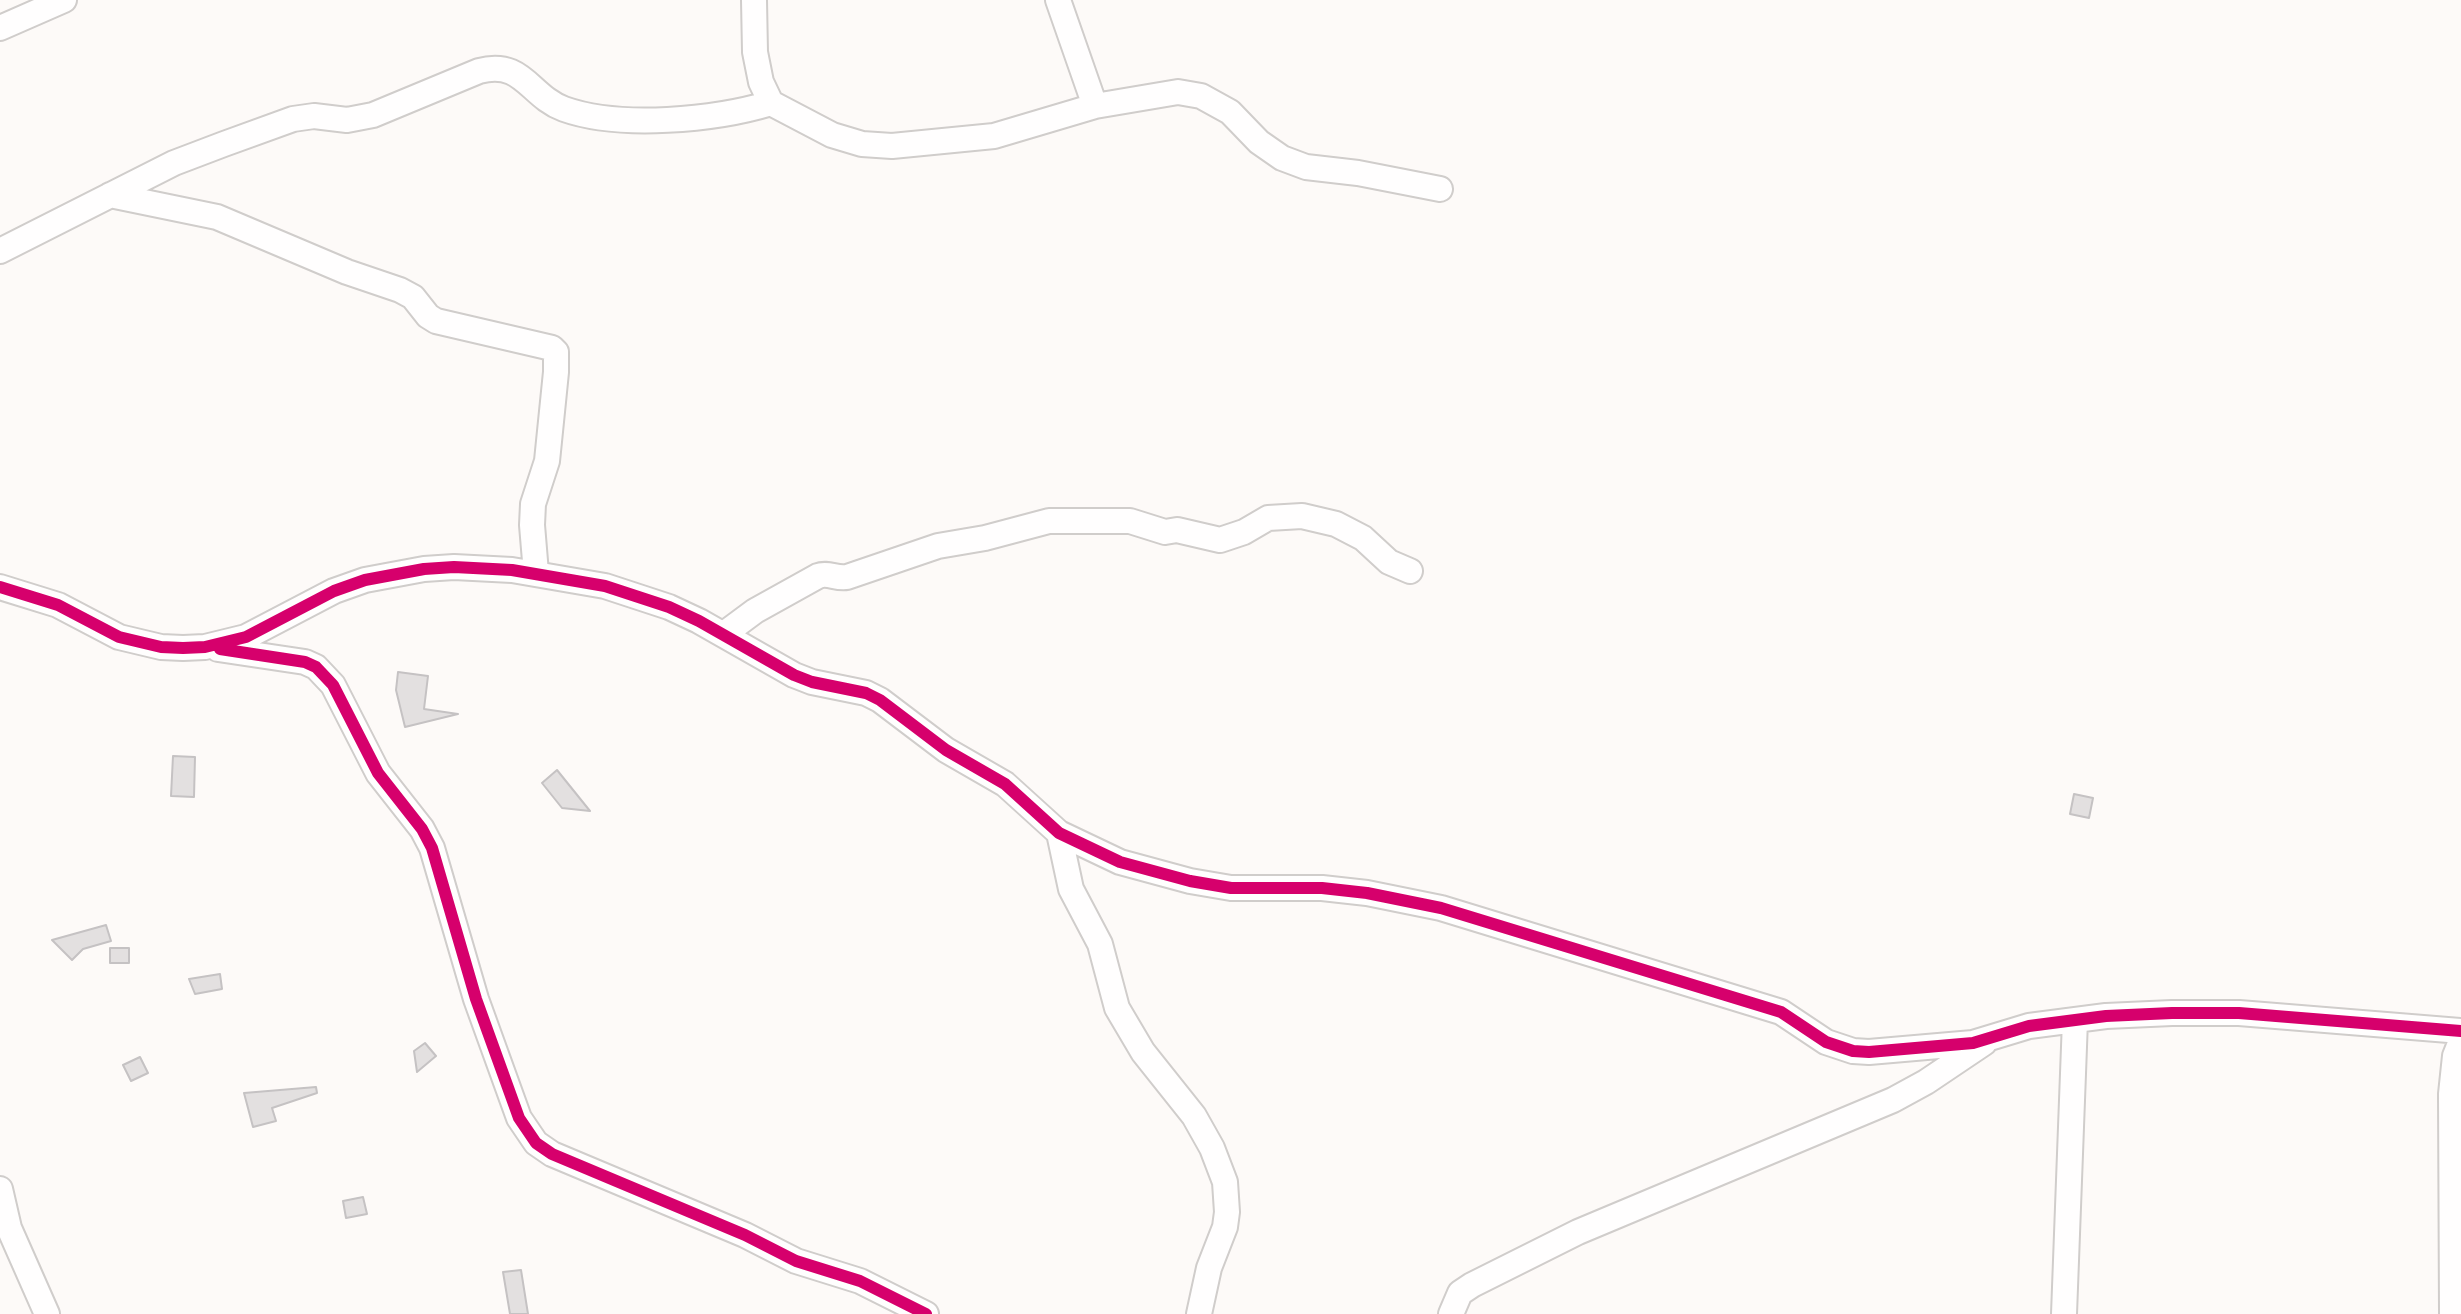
<!DOCTYPE html>
<style>
body{margin:0}
canvas{display:block;background:#fdfaf8}
</style>
<canvas width="2461" height="1314"></canvas>
<script>
const context = document.querySelector('canvas').getContext('2d');
context.lineJoin = 'round';
function paint(path, color) { context.fillStyle = color; context.fill(path, 'evenodd'); }
function stroke(path, color, width, dash) { context.strokeStyle = color; context.lineWidth = width; context.lineCap = dash ? 'butt' : 'round'; context.setLineDash(dash || []); context.stroke(path); }
const building = new Path2D(`
 M 398,672 L 428,676 L 424,709 L 458,714 L 405,727 L 396,690 Z
 M 173,756 L 195,757 L 194,797 L 171,796 Z
 M 557,770 L 590,811 L 562,808 L 542,783 Z
 M 2074,794 L 2093,798 L 2089,818 L 2070,814 Z
 M 106,925 L 111,941 L 83,949 L 72,960 L 52,940 Z
 M 110,948 L 129,948 L 129,963 L 110,963 Z
 M 220,974 L 222,989 L 195,994 L 189,979 Z
 M 425,1043 L 436,1056 L 417,1072 L 414,1051 Z
 M 140,1057 L 148,1073 L 131,1081 L 123,1065 Z
 M 316,1087 L 317,1093 L 272,1108 L 276,1121 L 253,1127 L 244,1093 Z
 M 363,1197 L 367,1214 L 346,1218 L 343,1201 Z
 M 521,1270 L 528,1314 L 510,1314 L 503,1272 Z`);
const minor = new Path2D(`
 M 754,0 L 755,52 L 761,82 L 771,103 L 832,135 L 862,144 L 892,146 L 994,136 L 1095,106 L 1178,92 L 1201,96 L 1230,112 L 1259,142 L 1282,158 L 1306,167 L 1358,173 L 1440,189
 M 1058,0 L 1095,106
 M 0,28 L 64,0
 M 110,195 L 217,217 L 347,272 L 400,290 L 413,297 L 428,316 L 436,321 L 552,348 L 556,352 L 556,372 L 547,461 L 533,504 L 532,525 L 536,573
 M 0,251 L 174,163 L 224,144 L 293,119 L 314,116 L 347,120 L 373,115 L 479,71 C 523,59 529,96 564,109 C 620,129 715,120 771,103
 M 0,587 L 58,605 L 119,637 L 161,647 L 183,648 L 205,647 L 246,637 L 334,591 L 365,580 L 424,569 L 454,567 L 512,570 L 605,586 L 669,607 L 699,621 L 794,675 L 812,682 L 866,693 L 880,700 L 946,750 L 1005,784 L 1059,833 L 1120,862 L 1190,881 L 1231,888 L 1322,888 L 1367,893 L 1441,908 L 1781,1012 L 1826,1042 L 1853,1051 L 1869,1052 L 1973,1043 L 2029,1026 L 2106,1016 L 2172,1013 L 2239,1013 L 2461,1031
 M 724,634 L 755,611 L 818,576 C 828,572 836,579 847,577 L 938,546 L 985,538 L 1049,521 L 1130,521 L 1165,532 L 1177,530 L 1220,540 L 1244,532 L 1268,518 L 1302,516 L 1336,524 L 1363,538 L 1389,562 L 1410,571
 M 218,649 L 305,662 L 316,667 L 333,685 L 378,773 L 422,829 L 432,848 L 476,999 L 519,1118 L 536,1143 L 552,1154 L 745,1235 L 796,1261 L 860,1281 L 926,1314
 M 1059,833 L 1071,889 L 1100,944 L 1117,1008 L 1143,1052 L 1194,1116 L 1212,1148 L 1225,1182 L 1227,1212 L 1225,1227 L 1209,1268 L 1199,1314
 M 0,1189 L 9,1228 L 47,1314
 M 1451,1314 L 1460,1293 L 1472,1285 L 1578,1232 L 1893,1100 L 1926,1082 L 1984,1043
 M 2064,1314 L 2075,1020
 M 2452,1314 L 2451,1094 L 2455,1056 L 2461,1041`);
const cycleway = new Path2D(`
 M 0,587 L 58,605 L 119,637 L 161,647 L 183,648 L 205,647 L 246,637 L 334,591 L 365,580 L 424,569 L 454,567 L 512,570 L 605,586 L 669,607 L 699,621 L 794,675 L 812,682 L 866,693 L 880,700 L 946,750 L 1005,784 L 1059,833 L 1120,862 L 1190,881 L 1231,888 L 1322,888 L 1367,893 L 1441,908 L 1781,1012 L 1826,1042 L 1853,1051 L 1869,1052 L 1973,1043 L 2029,1026 L 2106,1016 L 2172,1013 L 2239,1013 L 2461,1031
 M 220,649 L 305,662 L 316,667 L 333,685 L 378,773 L 422,829 L 432,848 L 476,999 L 519,1118 L 536,1143 L 552,1154 L 745,1235 L 796,1261 L 860,1281 L 926,1314`);
paint(building, '#e3e0e0');
stroke(building, '#c5c2c3', 2);
stroke(minor, '#d0cdcb', 28);
stroke(minor, '#fffefe', 24);
stroke(cycleway, '#d6006c', 12);
</script>
